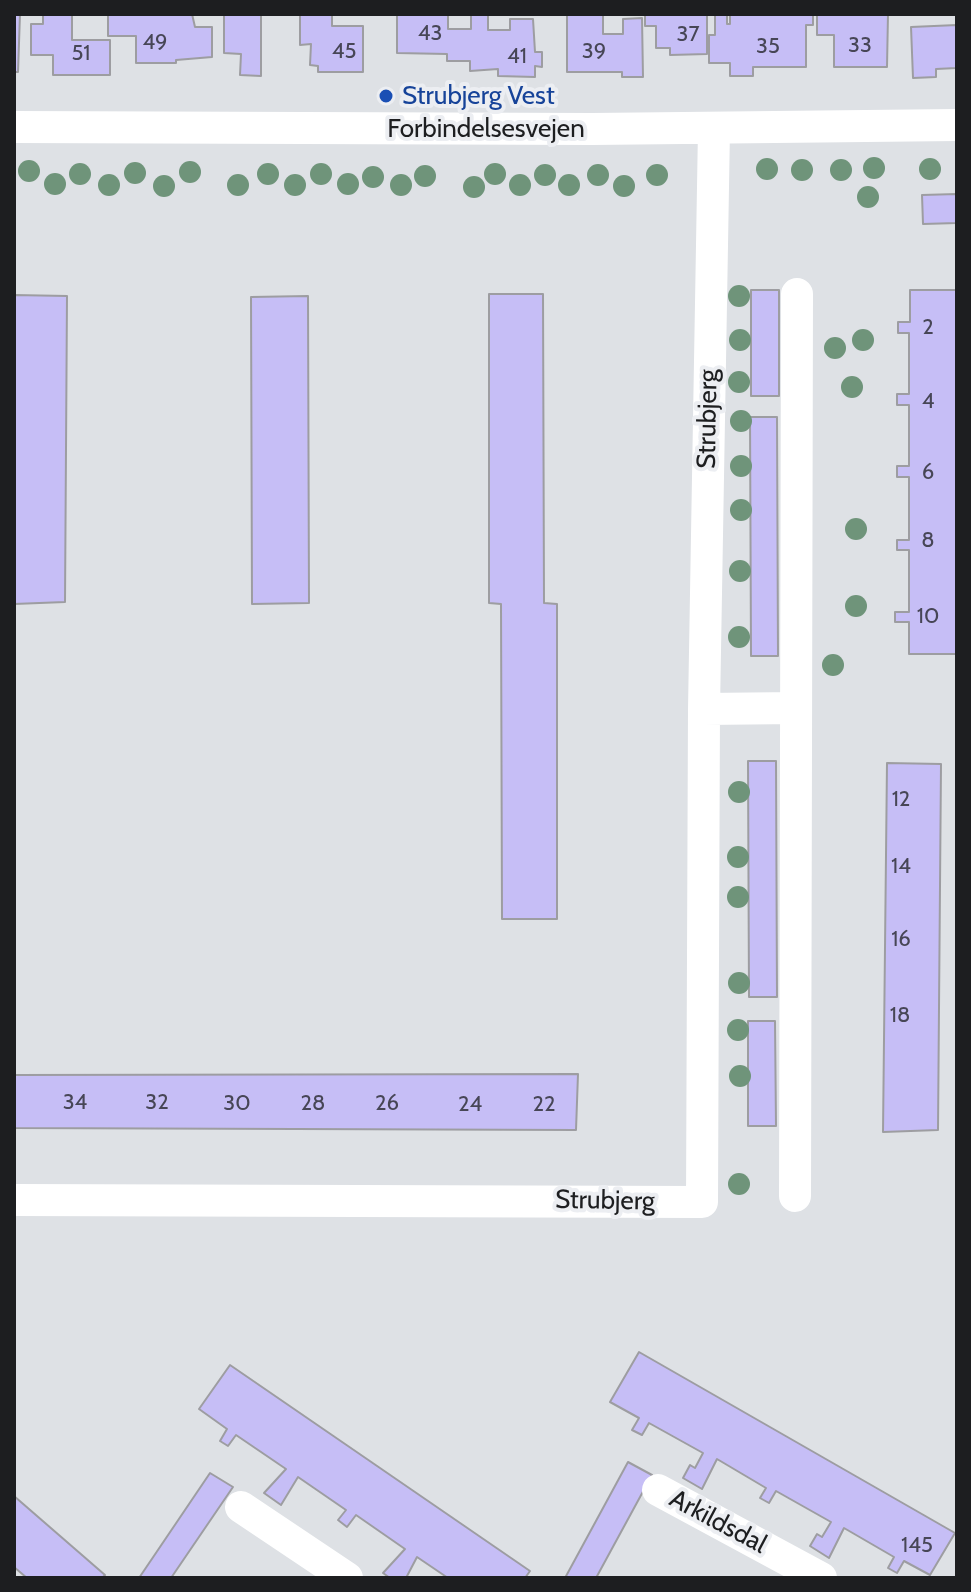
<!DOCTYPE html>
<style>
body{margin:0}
#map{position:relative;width:971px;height:1592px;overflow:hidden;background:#dee1e5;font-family:Cabin,sans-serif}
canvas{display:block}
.frame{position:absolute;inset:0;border:16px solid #1d1e20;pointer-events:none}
</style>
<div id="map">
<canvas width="971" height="1592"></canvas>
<div class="frame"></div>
</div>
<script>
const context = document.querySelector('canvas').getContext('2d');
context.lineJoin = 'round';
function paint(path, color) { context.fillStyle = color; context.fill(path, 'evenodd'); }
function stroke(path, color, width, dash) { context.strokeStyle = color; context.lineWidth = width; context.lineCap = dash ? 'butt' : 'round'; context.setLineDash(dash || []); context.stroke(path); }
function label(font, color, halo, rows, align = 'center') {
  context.font = font + ' Cabin,sans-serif'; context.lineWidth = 8; context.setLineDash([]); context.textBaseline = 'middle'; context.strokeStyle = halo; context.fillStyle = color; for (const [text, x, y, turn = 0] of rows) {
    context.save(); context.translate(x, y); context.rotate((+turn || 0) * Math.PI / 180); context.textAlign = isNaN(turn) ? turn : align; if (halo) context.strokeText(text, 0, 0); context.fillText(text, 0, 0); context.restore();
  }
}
const building = new Path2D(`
 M 14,14 L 20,14 L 18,72 L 14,72 Z
 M 43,14 L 72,14 L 72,40 L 110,40 L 110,75 L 53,75 L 53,55 L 31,55 L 31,24 L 43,24 Z
 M 108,14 L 192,14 L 195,27 L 212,27 L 212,57 L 176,60 L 176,63 L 136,63 L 136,36 L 108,36 Z
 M 224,14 L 261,14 L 261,76 L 240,75 L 241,54 L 224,53 Z
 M 300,14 L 332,14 L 332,26 L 363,26 L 363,72 L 318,72 L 318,66 L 310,65 L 311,44 L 300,45 Z
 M 397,14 L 448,14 L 448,29 L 471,29 L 471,14 L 488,14 L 488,30 L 510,30 L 510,19 L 533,19 L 535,52 L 542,52 L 542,67 L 535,66 L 535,77 L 498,76 L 498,69 L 470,71 L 470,61 L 447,61 L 447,54 L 397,53 Z
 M 567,14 L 603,14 L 603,34 L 623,34 L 623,19 L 642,18 L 643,77 L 622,77 L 622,72 L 567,72 Z
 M 645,14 L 707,14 L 707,54 L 670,55 L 670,48 L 656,48 L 656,26 L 645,26 Z
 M 715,14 L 727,14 L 727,24 L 730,24 L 730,14 L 813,14 L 813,25 L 806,25 L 806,67 L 753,67 L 753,76 L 730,76 L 730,63 L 709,63 L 709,35 L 715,35 Z
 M 817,14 L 888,14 L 887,67 L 834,67 L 834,35 L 817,35 Z
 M 957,25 L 957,68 L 936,69 L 936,77 L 913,78 L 911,27 Z
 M 957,194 L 957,223 L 923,224 L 922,195 Z
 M 751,290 L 779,290 L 779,396 L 751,396 Z
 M 910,290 L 957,290 L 957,654 L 909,654 L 909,622 L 895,622 L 895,612 L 909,612 L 909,550 L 897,550 L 897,540 L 909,540 L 909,477 L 897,477 L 897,466 L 909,466 L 909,405 L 897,405 L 897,394 L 909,394 L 909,333 L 898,333 L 898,322 L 910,322 Z
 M 489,294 L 543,294 L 544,603 L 557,604 L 557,919 L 502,919 L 501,604 L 489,603 Z
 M 14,295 L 67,296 L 65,602 L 14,604 Z
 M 308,296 L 309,603 L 252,604 L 251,297 Z
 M 750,417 L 777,417 L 778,656 L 751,656 Z
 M 748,761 L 776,761 L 777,997 L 749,997 Z
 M 887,763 L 941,764 L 938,1130 L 883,1132 Z
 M 748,1021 L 775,1021 L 776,1126 L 748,1126 Z
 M 578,1074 L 576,1130 L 14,1128 L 14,1075 Z
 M 639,1352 L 955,1533 L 930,1575 L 904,1561 L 897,1573 L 888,1568 L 894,1557 L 844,1528 L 829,1558 L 810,1546 L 817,1534 L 822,1537 L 831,1522 L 776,1491 L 769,1503 L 760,1498 L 766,1488 L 717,1459 L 702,1489 L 683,1478 L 690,1465 L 695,1468 L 703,1453 L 649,1423 L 642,1435 L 632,1430 L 639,1418 L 610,1402 Z
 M 230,1365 L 530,1571 L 525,1578 L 448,1578 L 417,1557 L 406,1578 L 390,1578 L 383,1573 L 405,1549 L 356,1515 L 347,1527 L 338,1520 L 346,1510 L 298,1477 L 281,1505 L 264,1493 L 286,1469 L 236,1435 L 228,1446 L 220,1441 L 227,1429 L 199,1409 Z
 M 628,1462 L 652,1475 L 596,1578 L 565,1578 Z
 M 210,1473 L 233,1487 L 171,1578 L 139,1578 Z
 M 14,1496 L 105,1575 L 102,1578 L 27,1578 L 14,1567 Z`);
const minor = new Path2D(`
 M 14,127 L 592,129 L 957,125
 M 704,709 L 796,708
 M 795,1196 L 797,294
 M 14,1200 L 702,1202 L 704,709 L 714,129
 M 658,1490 L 821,1578
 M 241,1507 L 347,1578`);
const trees = [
 [874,168],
 [767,169],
 [930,169],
 [802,170],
 [841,170],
 [29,171],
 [190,172],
 [135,173],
 [80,174],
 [268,174],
 [321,174],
 [495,174],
 [545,175],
 [598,175],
 [657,175],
 [425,176],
 [373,177],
 [55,184],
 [348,184],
 [109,185],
 [238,185],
 [295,185],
 [401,185],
 [520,185],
 [569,185],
 [164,186],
 [624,186],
 [474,187],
 [868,197],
 [739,296],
 [740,340],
 [863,340],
 [835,348],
 [739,382],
 [852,387],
 [741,421],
 [741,466],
 [741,510],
 [856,529],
 [740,571],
 [856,606],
 [739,637],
 [833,665],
 [739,792],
 [738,857],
 [738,897],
 [739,983],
 [738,1030],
 [740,1076],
 [739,1184]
];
const markers = [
 [386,96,8,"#1a4fb4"]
];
const numberNames = [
 ["43",430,34],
 ["37",688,35],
 ["49",155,43],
 ["33",860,46],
 ["35",768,47],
 ["45",344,52],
 ["39",594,52],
 ["51",81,54],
 ["41",517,57],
 ["2",928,328],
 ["4",928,402],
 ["6",928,473],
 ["8",928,541],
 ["10",928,617],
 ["12",901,800],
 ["14",901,867],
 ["16",901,940],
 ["18",900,1016],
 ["34",75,1103],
 ["32",157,1103],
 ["30",237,1104],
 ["28",313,1104],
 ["26",387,1104],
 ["24",470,1105],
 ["22",544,1105],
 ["145",917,1546]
];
const transitNames = [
 ["Strubjerg Vest",402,96]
];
const streetNames = [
 ["Forbindelsesvejen",486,129],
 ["Strubjerg",708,419,-89],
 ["Strubjerg",605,1201,1],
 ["Arkildsdal",718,1522,28]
];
paint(building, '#c6bef6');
stroke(building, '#9d9da1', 2);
stroke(minor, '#fff', 32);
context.fillStyle = '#6f947a';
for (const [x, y] of trees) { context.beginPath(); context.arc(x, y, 11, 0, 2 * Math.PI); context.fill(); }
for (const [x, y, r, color] of markers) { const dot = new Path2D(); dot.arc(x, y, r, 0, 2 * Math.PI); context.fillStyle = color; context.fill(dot); stroke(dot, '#eceef2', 3); }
label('22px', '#474656', null, numberNames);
label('26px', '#164399', '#eceef2', transitNames, 'left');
label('26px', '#1d1e20', '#eceef2', streetNames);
</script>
